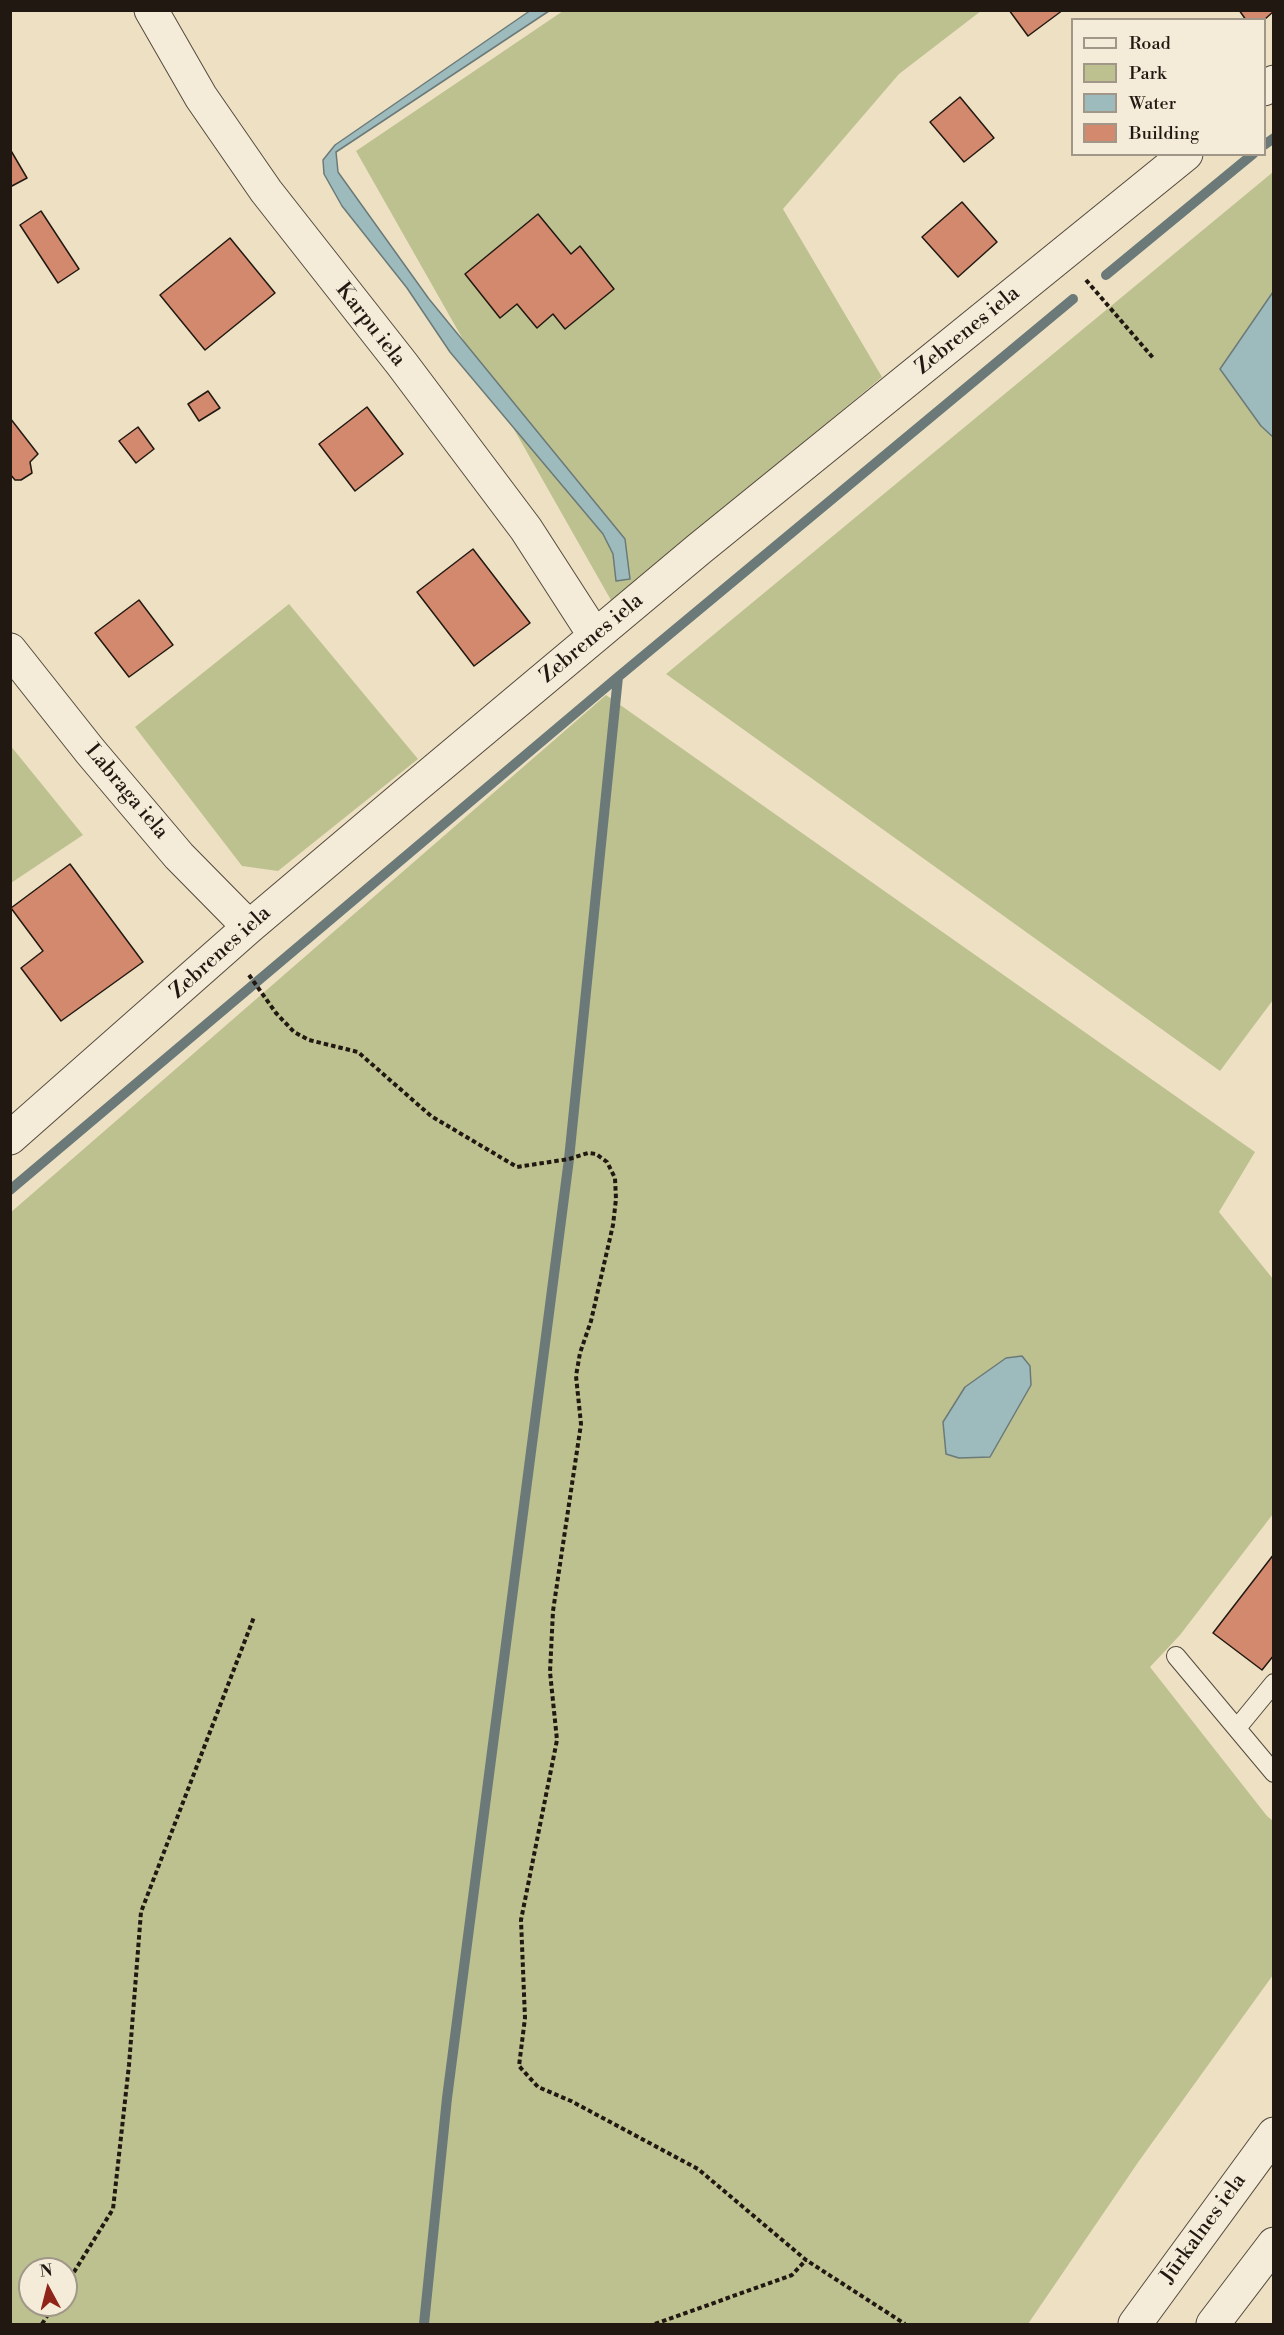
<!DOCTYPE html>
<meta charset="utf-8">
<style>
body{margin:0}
#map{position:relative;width:1284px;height:2335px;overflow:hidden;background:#eee1c3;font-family:"Libre Bodoni",serif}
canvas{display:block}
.frame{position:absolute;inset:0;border:12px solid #211811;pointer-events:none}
.legend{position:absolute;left:1071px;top:18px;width:195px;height:138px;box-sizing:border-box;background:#f4ecd8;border:2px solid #a09788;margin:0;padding:8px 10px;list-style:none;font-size:18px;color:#211811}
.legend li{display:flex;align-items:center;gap:12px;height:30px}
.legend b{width:30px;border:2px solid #a09788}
.north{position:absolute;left:18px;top:2257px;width:60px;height:60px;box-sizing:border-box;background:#f4ecd8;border:2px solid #a09788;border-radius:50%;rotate:353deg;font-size:16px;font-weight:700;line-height:24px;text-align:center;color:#211811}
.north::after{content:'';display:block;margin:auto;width:21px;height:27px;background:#8f2418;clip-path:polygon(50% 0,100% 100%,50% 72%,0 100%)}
</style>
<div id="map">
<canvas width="1284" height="2335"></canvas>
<div class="frame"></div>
<ul class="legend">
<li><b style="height:8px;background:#f4ecd8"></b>Road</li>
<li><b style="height:16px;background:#bdc190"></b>Park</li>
<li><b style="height:16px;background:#9dbbbd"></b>Water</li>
<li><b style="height:16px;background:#d3896e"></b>Building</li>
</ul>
<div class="north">N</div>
</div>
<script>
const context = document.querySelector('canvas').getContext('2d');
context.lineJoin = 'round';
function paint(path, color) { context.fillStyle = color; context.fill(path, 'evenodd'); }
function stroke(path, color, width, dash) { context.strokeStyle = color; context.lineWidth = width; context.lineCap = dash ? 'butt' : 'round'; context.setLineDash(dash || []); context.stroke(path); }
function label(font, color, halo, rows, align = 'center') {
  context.font = font + ' "Libre Bodoni",serif'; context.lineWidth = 4.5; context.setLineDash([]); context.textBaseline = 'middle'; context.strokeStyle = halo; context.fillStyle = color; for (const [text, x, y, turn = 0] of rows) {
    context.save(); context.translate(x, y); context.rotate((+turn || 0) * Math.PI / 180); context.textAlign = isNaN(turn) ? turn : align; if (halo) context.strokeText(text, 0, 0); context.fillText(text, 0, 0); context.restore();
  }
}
const green = new Path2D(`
 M 563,11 L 981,11 L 899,74 L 783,209 L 882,377 L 612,602 L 356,151 Z
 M 1273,172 L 1273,292 L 1220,369 L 1261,426 L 1273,437 L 1273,1000 L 1220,1071 L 666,674 Z
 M 289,604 L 418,759 L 278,871 L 242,866 L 135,727 Z
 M 606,695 L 1255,1152 L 1219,1212 L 1273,1279 L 1273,1514 L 1180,1635 L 1150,1667 L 1267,1816 L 1273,1821 L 1273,1975 L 1139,2161 L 1028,2324 L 11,2324 L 10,1213 ZM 30,2269 L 66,2269 L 66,2305 L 30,2305 Z
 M 10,745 L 83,835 L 11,883 L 10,883 Z`);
const water = new Path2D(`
 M 531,10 L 549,11 L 336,152 L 338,172 L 429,299 L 625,539 L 630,579 L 616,581 L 613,554 L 603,534 L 450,352 L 407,288 L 342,206 L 324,174 L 323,160 L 335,145 Z
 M 1273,292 L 1273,437 L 1261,426 L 1220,369 Z
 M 1022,1356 L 1030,1366 L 1031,1385 L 990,1457 L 959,1458 L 946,1454 L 943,1422 L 965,1387 L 1006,1358 Z`);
const stream = new Path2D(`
 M 1264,145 L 1274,138
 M 1106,275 L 1253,154
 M 10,1190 L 618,677 L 1073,299
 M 424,2324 L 447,2098 L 569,1159 L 618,677`);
const building = new Path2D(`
 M 1009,10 L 1063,10 L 1028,36 Z
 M 1239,10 L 1274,10 L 1274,11 L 1264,20 L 1246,20 Z
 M 960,97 L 994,138 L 964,162 L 930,122 Z
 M 10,149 L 27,178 L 10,187 Z
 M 962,202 L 997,242 L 958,277 L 922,237 Z
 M 41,211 L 79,269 L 58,283 L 20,225 Z
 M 538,214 L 571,254 L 580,246 L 614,289 L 565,329 L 553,314 L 537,328 L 517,304 L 500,318 L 465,274 Z
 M 230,238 L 275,293 L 205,350 L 160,295 Z
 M 208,391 L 220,408 L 199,421 L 188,404 Z
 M 367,407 L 403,454 L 355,491 L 319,444 Z
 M 10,418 L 38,454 L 30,462 L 32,473 L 21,480 L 15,480 L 10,474 Z
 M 138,427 L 154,449 L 136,463 L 119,441 Z
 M 473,549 L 530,623 L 474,666 L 417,592 Z
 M 139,600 L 173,645 L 129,677 L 95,633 Z
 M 70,864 L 143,962 L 61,1021 L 21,968 L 43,951 L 11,908 Z
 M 1274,1554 L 1274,1655 L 1262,1670 L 1213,1633 Z`);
const path = new Path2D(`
 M 1086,280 L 1154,359
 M 249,975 L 276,1013 L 294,1032 L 309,1040 L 358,1052 L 431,1116 L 517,1167 L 569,1159 L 588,1153 L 596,1154 L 607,1162 L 615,1178 L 616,1199 L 613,1225 L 591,1321 L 580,1353 L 576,1376 L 581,1424 L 553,1611 L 550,1672 L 557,1740 L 521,1920 L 525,2018 L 519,2066 L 538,2087 L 571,2101 L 698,2169 L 806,2260 L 905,2324
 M 66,2285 L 113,2209 L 129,2065 L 141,1912 L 254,1617
 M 42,2324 L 54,2305
 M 655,2324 L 792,2275 L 806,2260`);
const service = new Path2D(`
 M 1176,1656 L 1274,1773
 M 1237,1728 L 1274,1683`);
const minor = new Path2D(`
 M 151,10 L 201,97 L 266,191 L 402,364 L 526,529 L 595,636
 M 1264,89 L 1274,82
 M 10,650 L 90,751 L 179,856 L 249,927
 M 10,1138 L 249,927 L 404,796 L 699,549 L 1186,154`);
const tertiary = new Path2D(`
 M 1135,2324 L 1274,2134
 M 1213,2324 L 1274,2244`);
const streetNames = [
 ["Karpu iela",370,325,52],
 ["Zebrenes iela",968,331,-39],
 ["Zebrenes iela",592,639,-40],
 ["Labraga iela",126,792,50],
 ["Zebrenes iela",221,953,-42],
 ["Jūrkalnes iela",1204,2229,-54]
];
paint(green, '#bdc190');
paint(water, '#9dbbbd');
stroke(water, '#6b7a78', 1.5);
stroke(stream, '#6b7a78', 10);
paint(building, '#d3896e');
stroke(building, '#211811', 1.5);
stroke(service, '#544a3e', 20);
stroke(minor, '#544a3e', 35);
stroke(tertiary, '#544a3e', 35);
stroke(path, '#211811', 4, [4.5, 3]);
stroke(service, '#f4ecd8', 18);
stroke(minor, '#f4ecd8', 33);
stroke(tertiary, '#f4ecd8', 33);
label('21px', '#211811', '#f4ecd8', streetNames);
</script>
